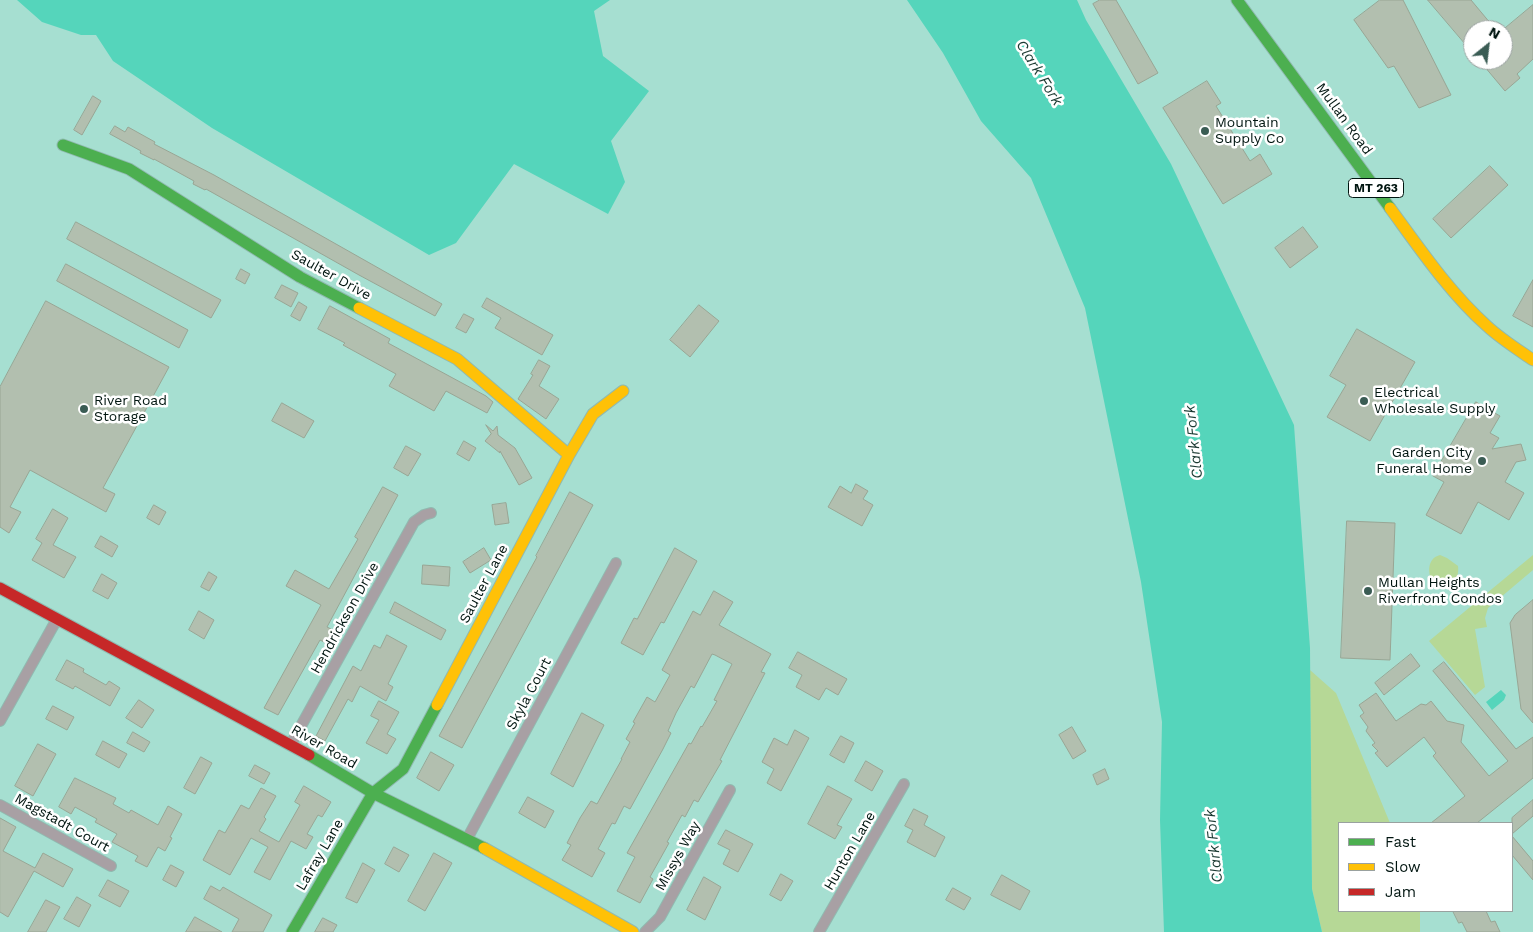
<!DOCTYPE html>
<style>
body{margin:0}
#map{position:relative;width:1533px;height:932px;overflow:hidden;background:#a6dfd1;font-family:"Work Sans",sans-serif}
canvas{display:block}
.legend{position:absolute;left:1338px;top:822px;width:175px;height:90px;box-sizing:border-box;background:#fff;border:1px solid #99a19f;margin:0;padding:6px 9px;list-style:none;font-size:15px;color:#001510}
.legend li{display:flex;align-items:center;gap:10px;height:25px}
.legend b{width:25px;border:1px solid #99a19f}
.north{position:absolute;left:1463px;top:20px;width:50px;height:50px;box-sizing:border-box;background:#fff;border:1px solid #99a19f;border-radius:50%;rotate:29deg;font-size:14px;font-weight:700;line-height:20px;text-align:center;color:#001510}
.north::after{content:'';display:block;margin:auto;width:18px;height:22px;background:#3a5c54;clip-path:polygon(50% 0,100% 100%,50% 72%,0 100%)}
</style>
<div id="map">
<canvas width="1533" height="932"></canvas>
<ul class="legend">
<li><b style="height:6px;background:#4caf50"></b>Fast</li>
<li><b style="height:6px;background:#ffc107"></b>Slow</li>
<li><b style="height:6px;background:#c62828"></b>Jam</li>
</ul>
<div class="north">N</div>
</div>
<script>
const context = document.querySelector('canvas').getContext('2d');
context.lineJoin = 'round';
function paint(path, color) { context.fillStyle = color; context.fill(path, 'evenodd'); }
function stroke(path, color, width, dash) { context.strokeStyle = color; context.lineWidth = width; context.lineCap = dash ? 'butt' : 'round'; context.setLineDash(dash || []); context.stroke(path); }
function label(font, color, halo, rows, align = 'center') {
  context.font = font + ' "Work Sans",sans-serif'; context.lineWidth = 5; context.setLineDash([]); context.textBaseline = 'middle'; context.strokeStyle = halo; context.fillStyle = color; for (const [text, x, y, turn = 0] of rows) {
    context.save(); context.translate(x, y); context.rotate((+turn || 0) * Math.PI / 180); context.textAlign = isNaN(turn) ? turn : align; if (halo) context.strokeText(text, 0, 0); context.fillText(text, 0, 0); context.restore();
  }
}
const green = new Path2D(`
 M 1440,555 L 1447,558 L 1458,566 C 1460,581 1449,589 1435,587 C 1428,577 1425,559 1440,555 Z
 M 1533,555 L 1533,570 L 1488,608 L 1485,618 L 1487,627 L 1475,629 L 1485,687 L 1475,695 L 1429,641 Z
 M 1310,670 L 1336,693 L 1390,823 L 1339,823 L 1339,911 L 1420,911 L 1420,932 L 1322,932 L 1312,889 Z`);
const water = new Path2D(`
 M 17,0 L 610,0 L 594,11 L 603,56 L 649,91 L 611,141 L 625,182 L 608,214 L 514,164 L 456,243 L 429,255 L 212,128 L 113,61 L 96,35 L 81,35 L 42,22 Z
 M 907,0 L 1077,0 L 1086,20 L 1171,164 L 1294,425 L 1310,648 L 1312,889 L 1322,932 L 1164,932 L 1160,820 L 1162,722 L 1141,582 L 1085,308 L 1031,178 L 981,121 L 943,53 Z
 M 1501,690 L 1506,695 L 1504,700 L 1492,710 L 1486,702 Z`);
const building = new Path2D(`
 M 1100,0 L 1116,0 L 1158,73 L 1138,84 L 1093,4 Z
 M 1380,0 L 1403,0 L 1451,95 L 1419,108 L 1394,66 L 1388,68 L 1354,20 Z
 M 1428,0 L 1471,0 L 1496,30 L 1473,30 L 1473,53 Z
 M 1533,5 L 1533,59 L 1517,74 L 1520,78 L 1505,91 L 1479,60 L 1503,60 L 1503,30 Z
 M 1207,81 L 1221,103 L 1216,106 L 1250,161 L 1260,154 L 1272,174 L 1223,204 L 1163,108 Z
 M 93,96 L 101,101 L 82,135 L 74,130 Z
 M 115,126 L 125,132 L 128,127 L 155,142 L 154,144 L 214,175 L 442,304 L 435,316 L 359,275 L 206,189 L 205,190 L 193,184 L 194,181 L 154,159 L 154,160 L 140,153 L 141,151 L 110,134 Z
 M 1490,166 L 1508,185 L 1451,238 L 1433,219 Z
 M 76,222 L 221,300 L 211,318 L 67,239 Z
 M 1303,227 L 1318,247 L 1290,268 L 1275,248 Z
 M 66,264 L 188,330 L 179,348 L 57,281 Z
 M 241,269 L 250,274 L 245,284 L 236,279 Z
 M 1533,280 L 1533,327 L 1513,316 Z
 M 282,285 L 298,293 L 291,307 L 275,298 Z
 M 487,298 L 553,335 L 542,355 L 495,328 L 501,318 L 482,307 Z
 M 46,301 L 169,367 L 103,488 L 115,494 L 106,512 L 30,470 L 10,507 L 21,512 L 9,533 L 0,527 L 0,387 Z
 M 299,302 L 307,307 L 300,321 L 291,316 Z
 M 699,305 L 719,321 L 690,357 L 670,340 Z
 M 330,306 L 390,339 L 388,343 L 486,396 L 493,402 L 487,413 L 446,391 L 434,411 L 389,386 L 396,374 L 343,345 L 345,343 L 318,329 Z
 M 464,314 L 474,319 L 466,333 L 456,328 Z
 M 1357,329 L 1415,362 L 1370,441 L 1327,417 L 1346,385 L 1330,376 Z
 M 539,360 L 550,366 L 539,386 L 559,399 L 546,419 L 518,399 L 533,375 L 531,374 Z
 M 1476,402 L 1500,416 L 1490,433 L 1499,438 L 1492,449 L 1521,444 L 1526,460 L 1516,462 L 1505,482 L 1524,493 L 1509,520 L 1478,502 L 1461,534 L 1426,515 L 1444,482 L 1433,476 Z
 M 282,403 L 314,421 L 304,438 L 272,421 Z
 M 486,425 L 493,431 L 497,426 L 498,435 L 515,448 L 532,478 L 519,485 L 500,451 L 500,453 L 485,441 L 491,434 Z
 M 464,441 L 476,448 L 469,461 L 457,454 Z
 M 406,446 L 421,454 L 408,476 L 394,468 Z
 M 856,484 L 868,491 L 863,499 L 873,505 L 862,526 L 828,507 L 840,486 L 851,493 Z
 M 383,487 L 398,495 L 327,627 L 335,631 L 328,644 L 320,640 L 278,715 L 264,708 L 321,605 L 286,586 L 295,570 L 329,589 L 358,539 L 355,537 Z
 M 570,492 L 593,505 L 462,748 L 439,736 L 537,557 L 536,556 Z
 M 506,503 L 509,523 L 495,525 L 492,505 Z
 M 154,505 L 166,512 L 159,525 L 147,518 Z
 M 53,509 L 68,518 L 53,545 L 76,557 L 64,578 L 32,560 L 42,543 L 36,539 Z
 M 1347,521 L 1395,523 L 1390,660 L 1341,658 Z
 M 101,536 L 118,546 L 112,557 L 95,547 Z
 M 484,548 L 491,560 L 470,573 L 463,562 Z
 M 675,548 L 697,561 L 664,623 L 661,622 L 643,655 L 621,643 L 634,618 L 637,619 Z
 M 423,565 L 450,567 L 449,586 L 422,584 Z
 M 209,572 L 217,577 L 209,591 L 201,587 Z
 M 102,574 L 117,583 L 108,599 L 93,591 Z
 M 714,591 L 733,602 L 719,625 L 771,654 L 761,672 L 765,673 L 720,760 L 722,761 L 698,802 L 694,800 L 685,817 L 682,815 L 667,842 L 669,843 L 650,877 L 653,879 L 640,903 L 617,891 L 635,857 L 627,853 L 689,743 L 691,744 L 701,726 L 702,727 L 717,701 L 714,700 L 732,664 L 715,655 L 712,654 L 694,688 L 691,686 L 676,713 L 668,731 L 671,733 L 663,749 L 630,809 L 624,806 L 615,824 L 612,823 L 598,849 L 605,853 L 592,877 L 562,860 L 571,845 L 567,843 L 580,818 L 591,801 L 597,804 L 622,759 L 621,759 L 630,742 L 626,739 L 635,723 L 633,722 L 647,697 L 655,702 L 670,675 L 662,670 L 693,611 L 700,615 Z
 M 1533,600 L 1533,723 L 1521,709 L 1510,623 L 1515,615 Z
 M 395,602 L 446,630 L 441,640 L 390,613 Z
 M 199,611 L 214,620 L 204,639 L 189,630 Z
 M 387,635 L 407,646 L 388,684 L 393,687 L 386,701 L 360,686 L 352,702 L 348,699 L 325,741 L 316,736 L 353,666 L 361,671 L 374,645 L 380,648 Z
 M 798,652 L 847,679 L 838,695 L 826,688 L 819,700 L 796,687 L 802,675 L 789,668 Z
 M 1411,654 L 1420,666 L 1384,695 L 1375,683 Z
 M 67,660 L 84,669 L 83,672 L 106,685 L 109,681 L 120,688 L 110,706 L 75,686 L 73,689 L 56,680 Z
 M 1444,662 L 1516,749 L 1533,737 L 1533,778 L 1477,823 L 1431,823 L 1465,796 L 1433,756 L 1436,753 L 1424,737 L 1387,767 L 1375,753 L 1378,751 L 1372,745 L 1375,743 L 1366,731 L 1368,727 L 1360,716 L 1364,713 L 1359,705 L 1376,693 L 1396,721 L 1421,704 L 1426,705 L 1431,701 L 1447,721 L 1464,725 L 1461,742 L 1489,776 L 1508,761 L 1433,671 Z
 M 139,700 L 154,710 L 142,728 L 126,718 Z
 M 379,701 L 399,712 L 387,734 L 396,739 L 387,754 L 366,743 L 379,720 L 371,716 Z
 M 53,706 L 74,717 L 67,730 L 46,719 Z
 M 582,713 L 604,725 L 573,787 L 551,774 Z
 M 1072,727 L 1086,751 L 1073,759 L 1059,735 Z
 M 795,730 L 809,738 L 781,791 L 767,783 L 774,769 L 762,762 L 774,738 L 787,745 Z
 M 133,732 L 150,742 L 144,752 L 127,743 Z
 M 841,736 L 854,743 L 844,763 L 830,755 Z
 M 103,741 L 127,754 L 119,768 L 96,755 Z
 M 38,744 L 56,754 L 33,796 L 15,786 Z
 M 431,752 L 454,765 L 439,791 L 417,778 Z
 M 201,757 L 212,763 L 195,794 L 184,788 Z
 M 866,761 L 883,771 L 872,791 L 855,781 Z
 M 255,765 L 270,773 L 264,784 L 249,776 Z
 M 1105,769 L 1109,779 L 1097,785 L 1093,775 Z
 M 75,778 L 116,798 L 113,804 L 129,813 L 131,810 L 158,825 L 168,806 L 182,814 L 170,837 L 172,838 L 165,851 L 158,847 L 147,867 L 135,861 L 138,856 L 112,842 L 117,834 L 95,822 L 97,819 L 75,807 L 71,814 L 59,807 Z
 M 304,786 L 331,802 L 322,817 L 318,815 L 307,834 L 313,837 L 306,849 L 291,841 L 270,880 L 254,872 L 268,847 L 251,838 L 230,875 L 203,860 L 219,830 L 225,833 L 241,805 L 249,809 L 261,788 L 276,796 L 264,817 L 266,819 L 259,831 L 279,842 L 300,805 L 295,802 Z
 M 828,786 L 852,799 L 837,825 L 842,827 L 835,839 L 808,824 Z
 M 528,797 L 554,811 L 545,828 L 519,813 Z
 M 1533,800 L 1533,816 L 1512,834 L 1512,818 Z
 M 914,809 L 928,816 L 924,825 L 945,837 L 935,857 L 907,842 L 913,830 L 905,826 Z
 M 0,818 L 16,827 L 3,851 L 35,868 L 43,853 L 73,869 L 63,887 L 34,871 L 8,917 L 0,912 Z
 M 726,830 L 753,844 L 738,872 L 723,864 L 730,850 L 718,844 Z
 M 1512,836 L 1533,861 L 1533,880 L 1512,855 Z
 M 394,847 L 409,855 L 399,872 L 385,864 Z
 M 434,853 L 452,863 L 425,911 L 408,901 Z
 M 363,863 L 375,870 L 357,903 L 346,898 Z
 M 171,865 L 184,872 L 176,887 L 163,880 Z
 M 781,874 L 793,881 L 781,901 L 770,895 Z
 M 1002,875 L 1030,891 L 1020,910 L 991,895 Z
 M 704,877 L 721,887 L 705,920 L 687,910 Z
 M 108,880 L 129,891 L 120,907 L 99,896 Z
 M 211,886 L 220,891 L 223,887 L 272,915 L 263,932 L 232,932 L 239,919 L 204,899 Z
 M 953,888 L 971,898 L 964,910 L 946,900 Z
 M 77,897 L 91,905 L 79,927 L 64,919 Z
 M 46,900 L 60,907 L 46,932 L 28,932 Z
 M 1453,911 L 1486,911 L 1491,922 L 1495,921 L 1500,932 L 1467,932 L 1462,922 L 1459,923 Z
 M 195,917 L 222,932 L 186,932 Z
 M 323,918 L 337,925 L 333,932 L 315,932 Z`);
const street = new Path2D(`
 M 0,721 L 57,619
 M 291,744 L 414,522 L 424,515 L 431,513
 M 0,805 L 111,866
 M 467,839 L 616,563
 M 645,932 L 660,917 L 730,790
 M 819,932 L 904,784`);
const fast = new Path2D(`
 M 1237,0 L 1390,208
 M 63,145 L 129,169 L 300,277 L 359,308
 M 309,755 L 373,793 L 484,848
 M 292,932 L 373,793 L 403,769 L 437,705`);
const slow = new Path2D(`
 M 1390,208 C 1420,249 1449,292 1487,326 C 1501,339 1517,349 1533,360
 M 359,308 L 457,359 L 569,455
 M 437,705 L 569,455 L 593,414 L 623,391
 M 484,848 L 633,932`);
const jam = new Path2D(`
 M 0,588 L 309,755`);
const markers = [
 [1205,131,5,"#3a5c54"],
 [1364,401,5,"#3a5c54"],
 [84,409,5,"#3a5c54"],
 [1482,461,5,"#3a5c54"],
 [1368,591,5,"#3a5c54"]
];
const shields = [
 [1376,188,55]
];
const shieldNames = [
 ["MT 263",1376,188]
];
const streetNames = [
 ["Mullan Road",1344,119,54],
 ["Saulter Drive",331,275,29],
 ["Saulter Lane",484,584,-62],
 ["Hendrickson Drive",345,618,-61],
 ["Skyla Court",529,694,-62],
 ["River Road",324,747,30],
 ["Magstadt Court",62,823,29],
 ["Hunton Lane",850,851,-60],
 ["Lafray Lane",320,855,-60],
 ["Missys Way",678,856,-61]
];
const poiNames = [
 ["Mountain",1215,123],
 ["Supply Co",1215,139],
 ["Electrical",1374,393],
 ["Wholesale Supply",1374,409],
 ["River Road",94,401],
 ["Storage",94,417],
 ["Garden City",1472,453,"right"],
 ["Funeral Home",1472,469,"right"],
 ["Mullan Heights",1378,583],
 ["Riverfront Condos",1378,599]
];
const waterNames = [
 ["Clark Fork",1039,73,58],
 ["Clark Fork",1194,442,-96],
 ["Clark Fork",1214,846,-96]
];
paint(green, '#b6d896');
paint(water, '#55d5bb');
paint(building, '#b2bfaf');
stroke(building, '#98a594', 1);
stroke(street, '#90bab0', 12);
stroke(fast, '#90bab0', 13);
stroke(slow, '#90bab0', 13);
stroke(jam, '#90bab0', 13);
stroke(street, '#a8a0a4', 10);
stroke(fast, '#4caf50', 11);
stroke(slow, '#ffc107', 11);
stroke(jam, '#c62828', 11);
for (const [x, y, r, color] of markers) { const dot = new Path2D(); dot.arc(x, y, r, 0, 2 * Math.PI); context.fillStyle = color; context.fill(dot); stroke(dot, '#fff', 2); }
for (const [x, y, w] of shields) { const box = new Path2D(); box.roundRect(x - w / 2, y - 9.5, w, 19, 4); context.fillStyle = '#fff'; context.fill(box); stroke(box, '#001510', 1); }
label('bold 12px', '#001510', null, shieldNames);
label('14px', '#001510', '#fff', streetNames);
label('14px', '#001510', '#fff', poiNames, 'left');
label('italic 15px', '#1b3a32', '#fff', waterNames);
</script>
